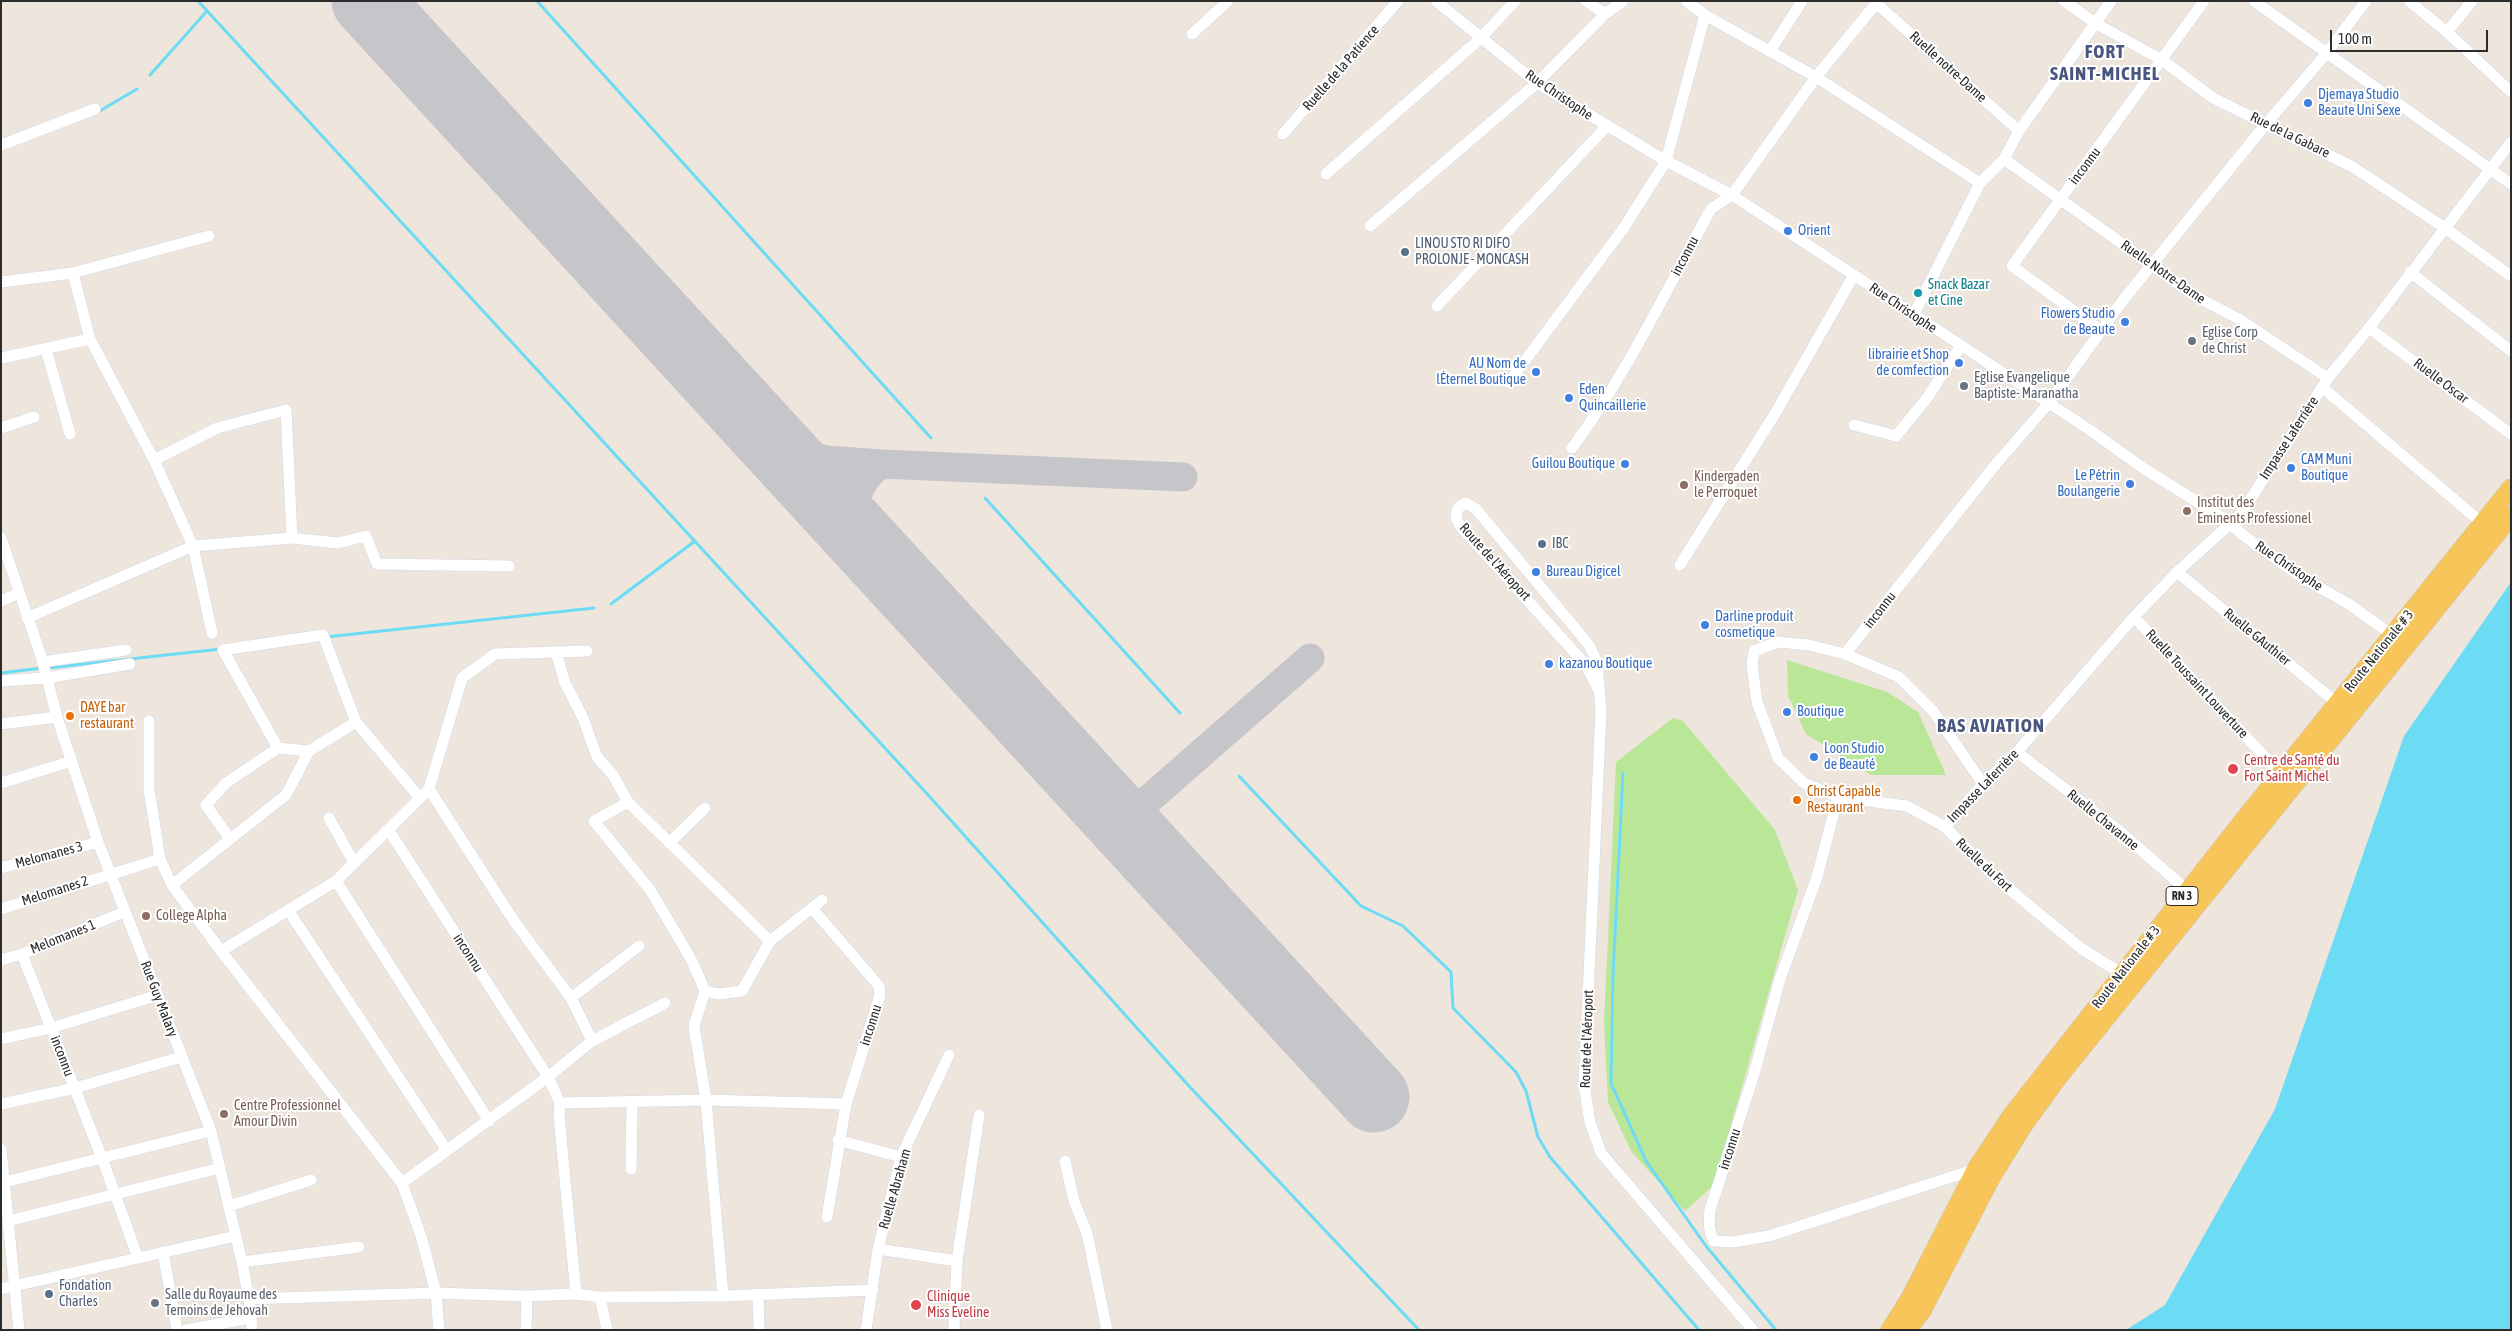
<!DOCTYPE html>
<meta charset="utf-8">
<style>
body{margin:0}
#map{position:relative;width:2512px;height:1331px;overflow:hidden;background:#eee5dd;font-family:"Asap Condensed",sans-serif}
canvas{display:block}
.frame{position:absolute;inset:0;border:2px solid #2b2b2b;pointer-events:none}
.scale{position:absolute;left:2330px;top:30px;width:158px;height:22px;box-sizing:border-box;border:2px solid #2b2b2b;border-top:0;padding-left:6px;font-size:15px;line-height:18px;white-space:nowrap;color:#2b2b2b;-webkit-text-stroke:4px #fff;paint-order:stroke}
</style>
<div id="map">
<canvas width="2512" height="1331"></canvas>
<div class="frame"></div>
<div class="scale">100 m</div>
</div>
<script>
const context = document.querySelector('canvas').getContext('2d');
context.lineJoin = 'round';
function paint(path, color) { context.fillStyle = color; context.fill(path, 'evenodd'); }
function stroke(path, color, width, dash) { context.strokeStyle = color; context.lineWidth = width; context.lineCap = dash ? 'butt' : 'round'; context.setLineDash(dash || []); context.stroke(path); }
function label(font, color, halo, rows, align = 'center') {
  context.font = font + ' "Asap Condensed",sans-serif'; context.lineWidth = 4; context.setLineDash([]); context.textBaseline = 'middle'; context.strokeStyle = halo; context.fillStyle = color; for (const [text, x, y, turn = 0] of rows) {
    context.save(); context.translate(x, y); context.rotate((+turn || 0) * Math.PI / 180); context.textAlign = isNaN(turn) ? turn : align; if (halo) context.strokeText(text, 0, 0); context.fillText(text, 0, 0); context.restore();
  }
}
const green = new Path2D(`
 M 1787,660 L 1887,692 L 1918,712 L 1946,775 L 1871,775 L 1806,734 L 1788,695 Z
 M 1673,718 L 1683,721 L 1775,830 L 1798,890 L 1714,1185 L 1685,1211 L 1631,1151 L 1608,1102 L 1604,1024 L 1616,762 Z`);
const water = new Path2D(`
 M 2511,582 L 2511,1330 L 2126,1330 L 2165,1305 L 2275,1109 L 2404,736 Z`);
const stream = new Path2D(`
 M 198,1 L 930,797 L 1188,1085 L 1419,1330
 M 537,1 L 931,438
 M 150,75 L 207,11
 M 98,112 L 137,89
 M 985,498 L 1180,713
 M 611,604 L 695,541
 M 326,637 L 594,608
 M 48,668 L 221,649
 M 1,673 L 42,668
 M 1623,773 L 1613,975 L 1611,1083 L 1646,1161 L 1706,1246 L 1776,1330
 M 1239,776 L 1361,906 L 1403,926 L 1451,972 L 1453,1008 L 1516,1072 L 1526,1091 L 1538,1137 L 1550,1157 L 1699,1330`);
const taxiway = new Path2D(`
 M 777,447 L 826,460 L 881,464 L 1183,477
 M 856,533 C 852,505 856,482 881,464
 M 1099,798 L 1125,808 L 1148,800
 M 1145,848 L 1139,818 L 1148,800 L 1310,658`);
const runway = new Path2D(`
 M 367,1 L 1374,1097`);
const minor = new Path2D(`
 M 1436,1 L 1537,83 L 1666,161 L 1732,195 L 2090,430 L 2143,468 L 2223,518 L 2243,535 L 2304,579 L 2349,604 L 2392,635
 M 1586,1 L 1605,14
 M 1686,1 L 1705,15 L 1816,77 L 1980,183
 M 2064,1 L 2095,23 L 2162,60 L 2213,98 L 2353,167 L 2445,228 L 2511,276
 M 2254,1 L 2511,184
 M 2409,1 L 2447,32 L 2511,92
 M 1876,3 L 2019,131
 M 2447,32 L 2472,1
 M 1192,34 L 1228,1
 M 1770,51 L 1802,1
 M 1283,134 L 1398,1
 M 1,145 L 95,109
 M 2004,159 L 2195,296 L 2239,319 L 2328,378
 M 1326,174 L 1481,38 L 1515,1
 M 1370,226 L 1537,83 L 1605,14 L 1623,1
 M 2410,272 L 2511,351
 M 73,273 L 90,339 L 154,460 L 193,546 L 212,633
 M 1,282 L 73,273 L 209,236
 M 1437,306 L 1607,126
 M 1914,314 L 1980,183 L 2004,159 L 2019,131 L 2111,1
 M 2369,328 L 2511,434
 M 2100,330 L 2012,266 L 2204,1
 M 46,349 L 70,434
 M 1,358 L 90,339
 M 1509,382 L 1623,229 L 1666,161 L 1705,15
 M 2322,387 L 2482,523
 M 1854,425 L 1896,436 L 1927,398 L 1960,347
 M 1,428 L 34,417
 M 1572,448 C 1627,374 1666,290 1711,209 L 1732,195 L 1816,77 L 1878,1
 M 154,460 L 217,428 L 286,410 L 292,538
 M 1,538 L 42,659 L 57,717 L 98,842 L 211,1131 L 242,1262 L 249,1299 L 252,1330
 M 1680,565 L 1776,412 L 1854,275
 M 2177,572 L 2337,703
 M 1,601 L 19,593
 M 2134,617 L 2280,773
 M 27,618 L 193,546 L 292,538 L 338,543 L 366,536 L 377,564 L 509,566
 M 556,652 L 565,683 L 583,718 L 597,757 L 613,775 L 628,802 L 770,941 L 742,991 L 718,994 L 705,991
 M 1845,654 L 1996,464 L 2049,403 L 2124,299 L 2266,124 L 2326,54 L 2366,1
 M 42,662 L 126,650
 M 1,681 L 46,678 L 130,664
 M 1598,689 L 1586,665 L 1462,528 C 1454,518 1453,508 1466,503 L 1476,509 L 1589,645 L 1597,662 L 1601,710 L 1584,1085 L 1590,1122 L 1601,1153 L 1753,1330
 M 149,721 L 149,789 L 160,859 L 172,885 L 221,951 L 402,1183 L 421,1236 L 436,1293 L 439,1330
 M 1,724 L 57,717
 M 278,748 L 223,650 L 323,635 L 356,722 L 420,798
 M 2017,752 L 2117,829 L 2187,890
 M 1,783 L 72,761
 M 1983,784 L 1933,711 L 1899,677 L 1845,654 L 1809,645 L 1778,642 L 1754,651 L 1752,664 L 1757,702 L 1778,758 L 1804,783 L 1838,797 L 1907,806 L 1945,827 L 1995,877 L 2037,912 L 2082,949 L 2127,977
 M 429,789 L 514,921 L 571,998 L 592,1041
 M 1838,797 L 1817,877 L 1780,979 L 1754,1074 L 1710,1210 C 1709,1222 1708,1230 1714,1241 L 1733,1242 L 1769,1236 L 1976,1169
 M 628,802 L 594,821 L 651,891 L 692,961 L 705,991 L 694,1026 L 706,1100 L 723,1296
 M 329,818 L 354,863
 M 1945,827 L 1983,784 L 2017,752 L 2134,617 L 2177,572 L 2241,514 L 2328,378 L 2369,328 L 2511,142
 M 388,829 L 548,1077 L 560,1103 L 559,1116 L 576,1294
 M 230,839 L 206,805 L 226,783 L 278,748 L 309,751
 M 669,843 L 705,808
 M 1,868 L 98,842
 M 336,881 L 489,1121
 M 172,885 L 286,795 L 309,751 L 356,722
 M 812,908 L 879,986 L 880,995 L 846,1104 L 827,1217
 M 1,909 L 160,859
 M 288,910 L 446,1149
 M 770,941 L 822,900
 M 221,951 L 336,881 L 429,789 L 462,678 L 495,654 L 587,651
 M 22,954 L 102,1158 L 138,1258
 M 1,960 L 22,954 L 124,912
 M 571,998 L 639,946
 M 1,1039 L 51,1028 L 158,995
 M 560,1103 L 706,1100 L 846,1104
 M 1,1104 L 75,1088 L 181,1057
 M 838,1140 L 901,1157
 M 1,1149 L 19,1330
 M 1065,1161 L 1074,1201 L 1087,1233 L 1107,1330
 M 631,1169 L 632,1102
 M 1,1183 L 211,1131
 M 402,1183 L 548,1077 L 592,1041 L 665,1003
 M 229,1206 L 311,1180
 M 8,1221 L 220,1168
 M 878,1249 L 957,1261
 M 163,1252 L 177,1330
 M 242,1262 L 359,1247
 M 1,1289 L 236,1236
 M 758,1294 L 759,1330
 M 600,1297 L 607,1330
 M 249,1299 L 436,1293 L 527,1296 L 576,1294 L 600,1297 L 723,1296 L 873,1290
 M 186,1330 L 251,1318
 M 526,1330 L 527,1296
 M 866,1330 L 878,1249 L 901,1157 L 949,1055
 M 954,1330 L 957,1261 L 979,1115`);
const primary = new Path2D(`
 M 1890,1330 L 1910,1298 L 1976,1169 L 2011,1116 L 2249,813 L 2511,488
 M 1907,1330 L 1922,1311 L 1991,1178 L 2023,1126 L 2060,1075 L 2511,516`);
const markers = [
 [2308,103,5,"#3f7fe0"],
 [1788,231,5,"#3f7fe0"],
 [1405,252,5,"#5c6f8a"],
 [1918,293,5,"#0f9aa8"],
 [2125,322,5,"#3f7fe0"],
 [2192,341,5,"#6b7280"],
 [1959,363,5,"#3f7fe0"],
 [1536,372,5,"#3f7fe0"],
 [1964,386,5,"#6b7280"],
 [1569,398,5,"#3f7fe0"],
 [1625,464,5,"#3f7fe0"],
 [2291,468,5,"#3f7fe0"],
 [2130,484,5,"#3f7fe0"],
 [1684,485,5,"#8d6e63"],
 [2187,511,5,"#8d6e63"],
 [1542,544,5,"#5c6f8a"],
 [1536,572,5,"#3f7fe0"],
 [1705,625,5,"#3f7fe0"],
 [1549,664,5,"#3f7fe0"],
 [1787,712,5,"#3f7fe0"],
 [70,716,5,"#e8710a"],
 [1814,757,5,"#3f7fe0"],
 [2233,769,6,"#e0444e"],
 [1797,800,5,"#e8710a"],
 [146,916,5,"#8d6e63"],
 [224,1114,5,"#8d6e63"],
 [49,1294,5,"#5c6f8a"],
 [155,1303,5,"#6b7280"],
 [916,1305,6,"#e0444e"]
];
const shields = [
 [2182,896,32]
];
const shieldNames = [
 ["RN 3",2182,896]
];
const streetNames = [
 ["Ruelle notre-Dame",1948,67,42],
 ["Ruelle de la Patience",1341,68,-49],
 ["Rue Christophe",1559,95,34],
 ["Rue de la Gabare",2290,135,26],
 ["inconnu",2085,166,-53],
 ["inconnu",1685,256,-62],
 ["Ruelle Notre-Dame",2163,272,35],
 ["Rue Christophe",1903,308,34],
 ["Ruelle Oscar",2441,381,37],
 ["Impasse Laferrière",2289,438,-57],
 ["Route de l'Aéroport",1495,562,48],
 ["Rue Christophe",2289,566,34],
 ["inconnu",1880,610,-52],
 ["Ruelle GAuthier",2257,637,39],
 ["Route Nationale # 3",2379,651,-51],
 ["Ruelle Toussaint Louverture",2197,684,47],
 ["Impasse Laferrière",1983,786,-46],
 ["Ruelle Chavanne",2103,820,39],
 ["Melomanes 3",49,855,-15],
 ["Ruelle du Fort",1984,865,43],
 ["Melomanes 2",55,891,-18],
 ["Melomanes 1",63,937,-22],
 ["inconnu",468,953,57],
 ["Route Nationale # 3",2126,967,-52],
 ["Rue Guy Malary",159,999,69],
 ["inconnu",871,1025,-72],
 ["Route de l'Aéroport",1587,1039,-88],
 ["inconnu",62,1056,69],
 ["inconnu",1730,1149,-72],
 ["Ruelle Abraham",895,1189,-74]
];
const shopNames = [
 ["Djemaya Studio",2318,95],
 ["Beaute Uni Sexe",2318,111],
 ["Orient",1798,231],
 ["Flowers Studio",2115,314,"right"],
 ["de Beaute",2115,330,"right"],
 ["librairie et Shop",1949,355,"right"],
 ["de comfection",1949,371,"right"],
 ["AU Nom de",1526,364,"right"],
 ["lÉternel Boutique",1526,380,"right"],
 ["Eden",1579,390],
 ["Quincaillerie",1579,406],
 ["CAM Muni",2301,460],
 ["Boutique",2301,476],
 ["Guilou Boutique",1615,464,"right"],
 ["Le Pétrin",2120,476,"right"],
 ["Boulangerie",2120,492,"right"],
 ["Bureau Digicel",1546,572],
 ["Darline produit",1715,617],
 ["cosmetique",1715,633],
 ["kazanou Boutique",1559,664],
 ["Boutique",1797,712],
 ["Loon Studio",1824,749],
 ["de Beauté",1824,765]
];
const serviceNames = [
 ["LINOU STO RI DIFO",1415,244],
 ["PROLONJE - MONCASH",1415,260],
 ["IBC",1552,544],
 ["Fondation",59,1286],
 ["Charles",59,1302]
];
const cultureNames = [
 ["Snack Bazar",1928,285],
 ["et Cine",1928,301]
];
const worshipNames = [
 ["Eglise Corp",2202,333],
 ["de Christ",2202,349],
 ["Eglise Evangelique",1974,378],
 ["Baptiste- Maranatha",1974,394],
 ["Salle du Royaume des",165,1295],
 ["Temoins de Jehovah",165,1311]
];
const educationNames = [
 ["Kindergaden",1694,477],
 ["le Perroquet",1694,493],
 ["Institut des",2197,503],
 ["Eminents Professionel",2197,519],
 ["College Alpha",156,916],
 ["Centre Professionnel",234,1106],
 ["Amour Divin",234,1122]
];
const foodNames = [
 ["DAYE bar",80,708],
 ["restaurant",80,724],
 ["Christ Capable",1807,792],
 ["Restaurant",1807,808]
];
const healthNames = [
 ["Centre de Santé du",2244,761],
 ["Fort Saint Michel",2244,777],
 ["Clinique",927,1297],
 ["Miss Eveline",927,1313]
];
const districtNames = [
 ["FORT",2105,52],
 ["SAINT-MICHEL",2105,74],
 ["BAS AVIATION",1991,726]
];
paint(green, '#b9e797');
paint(water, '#6cdbf4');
stroke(stream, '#6cdbf4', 3);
stroke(taxiway, '#c6c5ca', 29);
stroke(runway, '#c6c5ca', 71);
stroke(minor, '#d2d7e5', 12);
stroke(primary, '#c8c8c8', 19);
stroke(minor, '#fff', 11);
stroke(primary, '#f7c559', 18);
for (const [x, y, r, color] of markers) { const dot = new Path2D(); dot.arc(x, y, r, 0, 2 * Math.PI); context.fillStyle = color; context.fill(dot); stroke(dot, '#fff', 2); }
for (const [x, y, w] of shields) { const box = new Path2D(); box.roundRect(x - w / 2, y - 9.5, w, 19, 4); context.fillStyle = '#fff'; context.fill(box); stroke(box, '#2b2b2b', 1); }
label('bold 12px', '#2b2b2b', null, shieldNames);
label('14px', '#2b2b2b', '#fff', streetNames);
label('14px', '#366cbe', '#fff', shopNames, 'left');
label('14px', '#4e5e75', '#fff', serviceNames, 'left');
label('14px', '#0d838f', '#fff', cultureNames, 'left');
label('14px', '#5b616d', '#fff', worshipNames, 'left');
label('14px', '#785e54', '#fff', educationNames, 'left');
label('14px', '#c56008', '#fff', foodNames, 'left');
label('14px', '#be3a42', '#fff', healthNames, 'left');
context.letterSpacing = '1px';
label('bold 19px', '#49577f', '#fff', districtNames);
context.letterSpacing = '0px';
</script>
